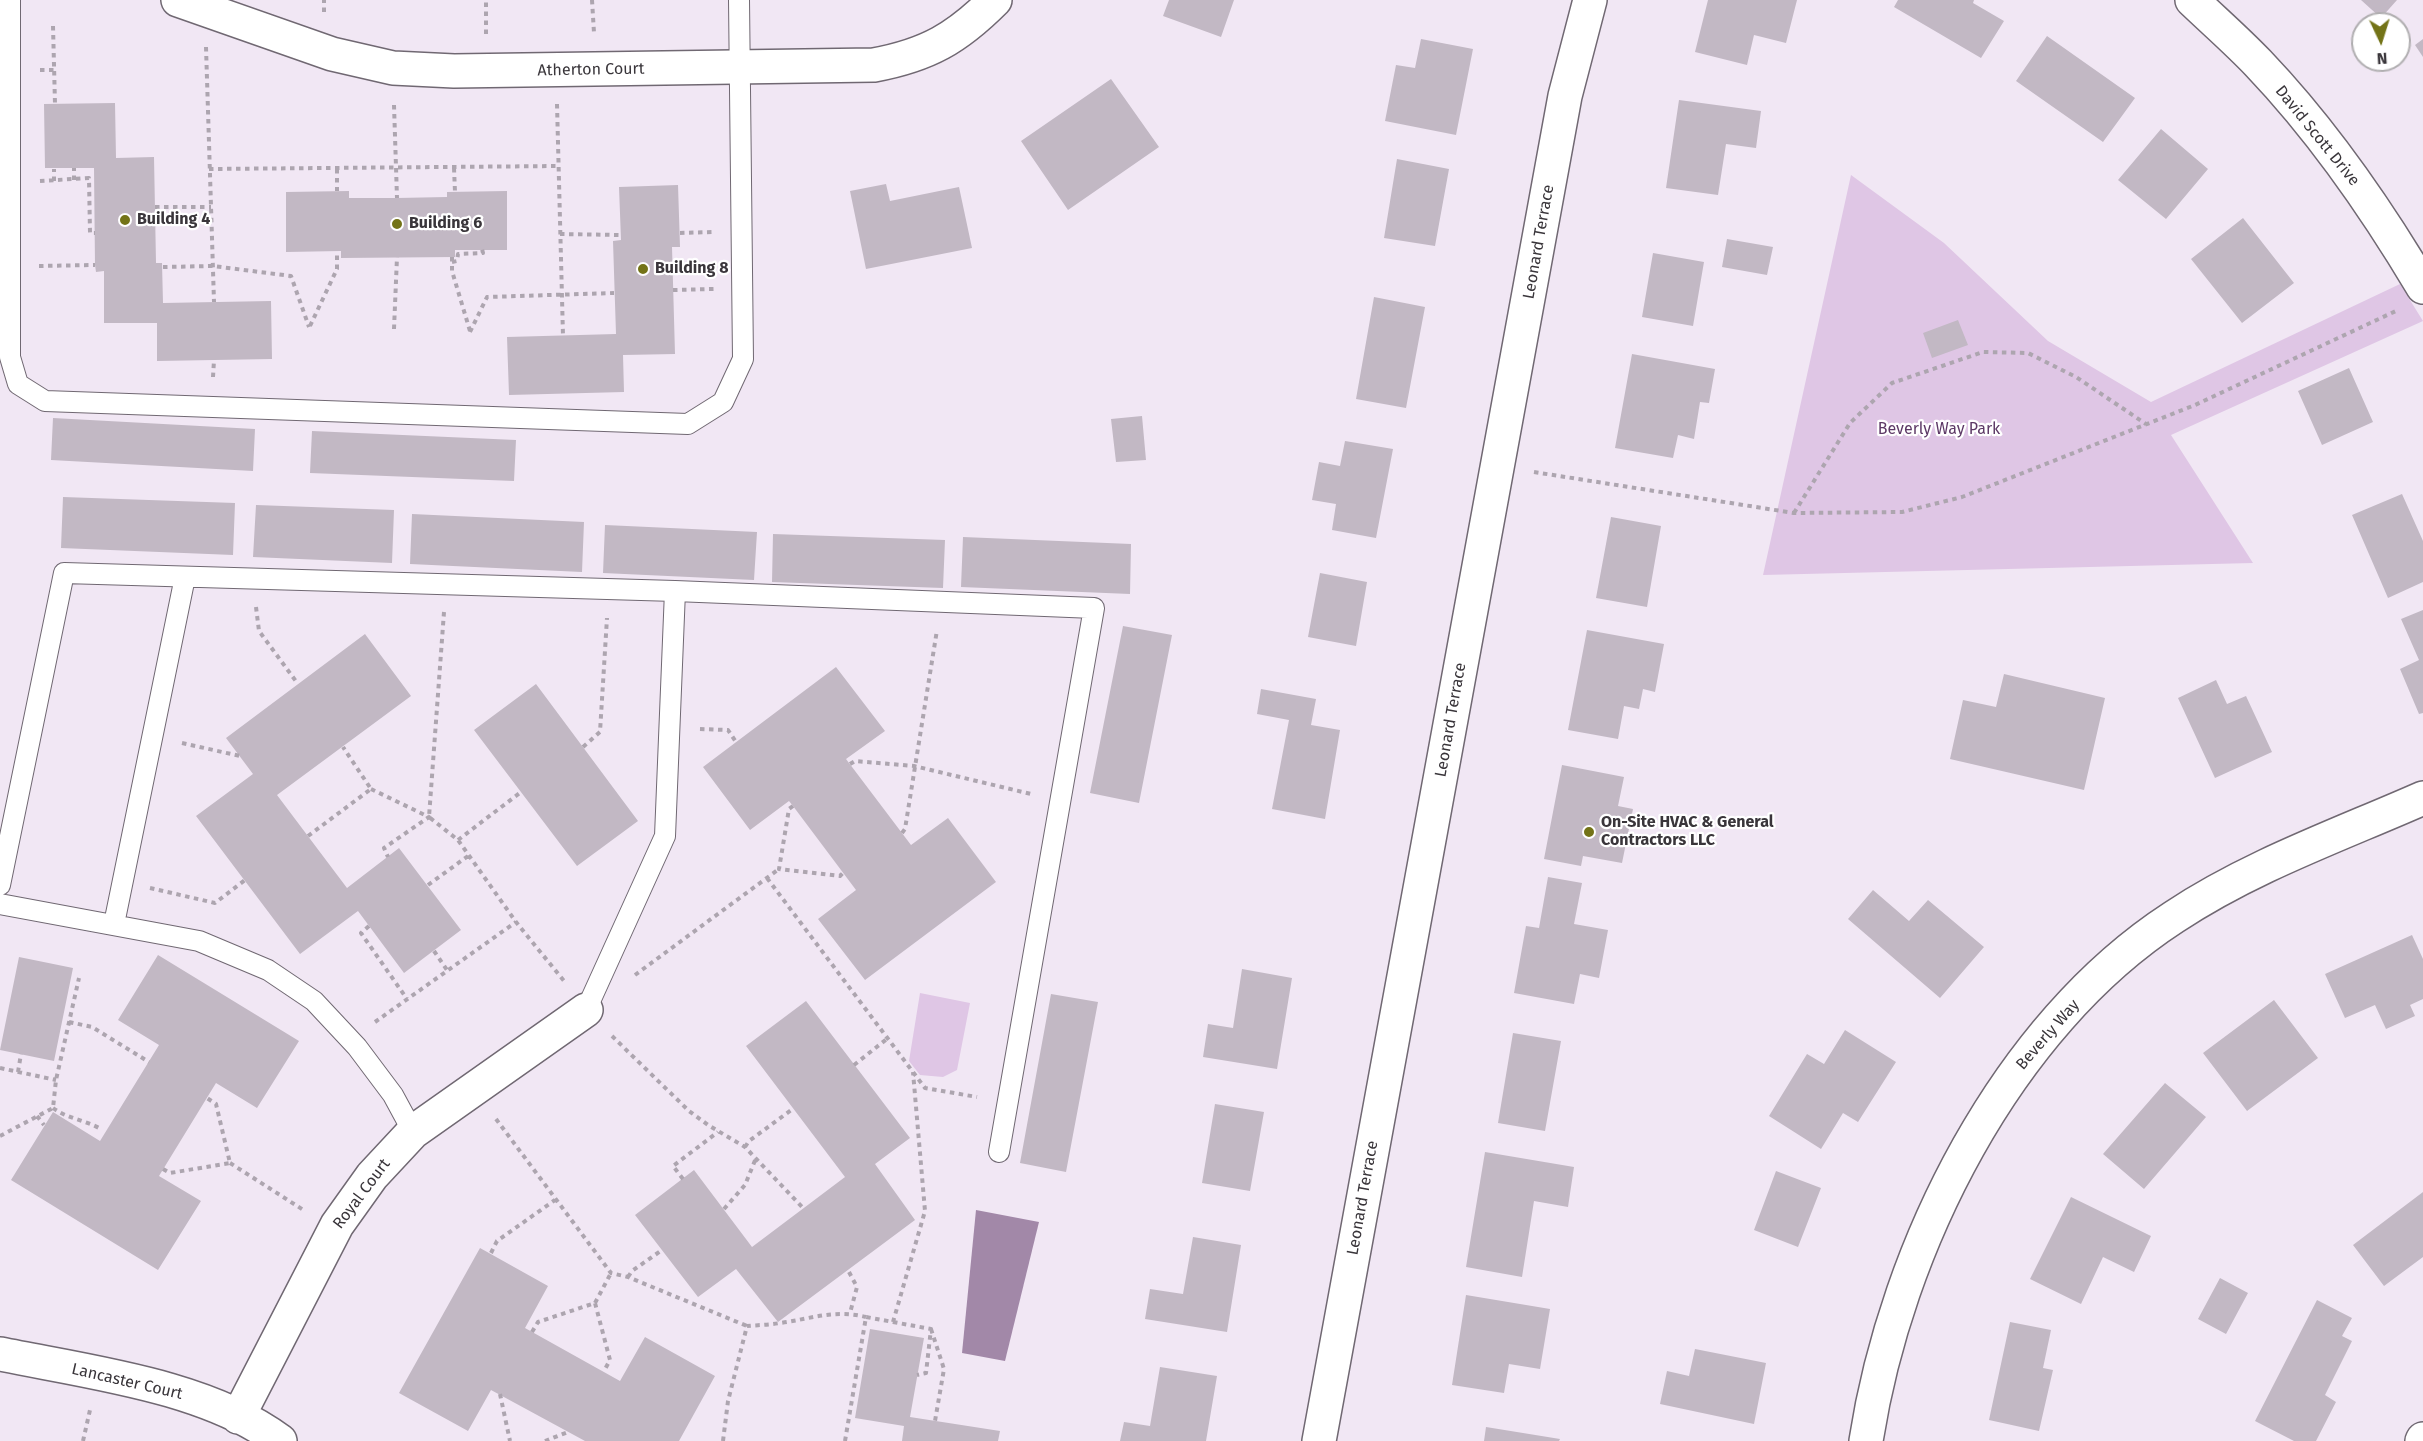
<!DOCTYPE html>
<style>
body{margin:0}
#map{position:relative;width:2423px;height:1441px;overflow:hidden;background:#f1e7f4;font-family:"Fira Sans",sans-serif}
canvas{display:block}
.north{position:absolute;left:2351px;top:12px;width:60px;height:60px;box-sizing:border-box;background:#fff;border:2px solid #b0aeb0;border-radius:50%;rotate:176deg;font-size:16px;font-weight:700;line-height:24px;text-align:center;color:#39353a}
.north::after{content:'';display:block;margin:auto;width:21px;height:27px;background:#737317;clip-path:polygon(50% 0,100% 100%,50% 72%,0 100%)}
</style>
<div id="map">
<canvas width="2423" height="1441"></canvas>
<div class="north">N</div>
</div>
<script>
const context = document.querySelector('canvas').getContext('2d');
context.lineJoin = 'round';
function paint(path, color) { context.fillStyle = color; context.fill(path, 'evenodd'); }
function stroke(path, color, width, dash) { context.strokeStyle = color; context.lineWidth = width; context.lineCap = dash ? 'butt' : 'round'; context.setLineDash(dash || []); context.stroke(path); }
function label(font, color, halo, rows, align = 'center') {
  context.font = font + ' "Fira Sans",sans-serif'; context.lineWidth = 4.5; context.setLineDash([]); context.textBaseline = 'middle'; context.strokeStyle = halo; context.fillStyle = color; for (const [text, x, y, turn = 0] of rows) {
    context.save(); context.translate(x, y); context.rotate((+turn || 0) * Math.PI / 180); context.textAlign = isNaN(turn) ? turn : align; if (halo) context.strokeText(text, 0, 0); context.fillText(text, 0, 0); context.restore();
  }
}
const green = new Path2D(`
 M 1851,175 L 1944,243 L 2048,341 L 2151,402 L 2400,284 L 2423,321 L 2171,435 L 2253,563 L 1763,575 Z
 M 920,993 L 970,1003 L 957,1070 L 943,1077 L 920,1075 L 909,1061 Z`);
const water = new Path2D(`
 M 976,1210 L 1039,1222 L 1005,1361 L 962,1353 Z`);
const building = new Path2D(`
 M 1169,0 L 1234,0 L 1221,37 L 1163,16 Z
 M 1708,0 L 1797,0 L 1786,43 L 1754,35 L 1747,65 L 1695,52 Z
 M 1898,0 L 1974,0 L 1973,3 L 2004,21 L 1981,58 L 1894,7 Z
 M 2361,0 L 2397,0 L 2381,18 Z
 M 2047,36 L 2135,98 L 2103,142 L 2016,81 Z
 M 1421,39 L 1473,49 L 1456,135 L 1385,121 L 1396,65 L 1415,68 Z
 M 2423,39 L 2423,57 L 2415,45 Z
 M 1111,79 L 1159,147 L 1068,210 L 1021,141 Z
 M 1679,100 L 1761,111 L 1756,148 L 1726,144 L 1718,195 L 1666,188 Z
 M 115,103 L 116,158 L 154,157 L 156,263 L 162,263 L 163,303 L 271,301 L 272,359 L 157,361 L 157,323 L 104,323 L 104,271 L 96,272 L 95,265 L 94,168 L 45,168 L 44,104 Z
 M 2161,129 L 2208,169 L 2166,219 L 2118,180 Z
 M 1397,159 L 1449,169 L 1435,246 L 1384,238 Z
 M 886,184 L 890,201 L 959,187 L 972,248 L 866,269 L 850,191 Z
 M 678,185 L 680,247 L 672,247 L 675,354 L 623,355 L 624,392 L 509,395 L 507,337 L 616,334 L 613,241 L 621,240 L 619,187 Z
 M 349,191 L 349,198 L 397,198 L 447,197 L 447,192 L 507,191 L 507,250 L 455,250 L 455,257 L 341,258 L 341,251 L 286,252 L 286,192 Z
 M 2243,218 L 2294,283 L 2242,323 L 2191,259 Z
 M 1727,239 L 1773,247 L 1767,275 L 1722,267 Z
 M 1653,253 L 1704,262 L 1693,326 L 1642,317 Z
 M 1374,297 L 1425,307 L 1406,408 L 1356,399 Z
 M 1958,320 L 1968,345 L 1932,358 L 1923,333 Z
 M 1632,354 L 1715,369 L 1709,403 L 1700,402 L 1694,439 L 1678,435 L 1673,458 L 1615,448 Z
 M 2349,368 L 2373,422 L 2322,445 L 2298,391 Z
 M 1142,416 L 1146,460 L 1116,462 L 1111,419 Z
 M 53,418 L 255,429 L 253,471 L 51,460 Z
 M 312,431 L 516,440 L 514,481 L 310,473 Z
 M 1345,441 L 1393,449 L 1376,538 L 1332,530 L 1336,504 L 1312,500 L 1319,462 L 1340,466 Z
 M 2402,494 L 2423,541 L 2423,582 L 2388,598 L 2352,515 Z
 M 63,497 L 235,503 L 233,555 L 61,548 Z
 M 256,505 L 394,510 L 392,563 L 253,557 Z
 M 412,514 L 584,522 L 582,572 L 410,564 Z
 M 1611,517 L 1661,526 L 1647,607 L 1596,598 Z
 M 605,525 L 757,532 L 754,580 L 603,573 Z
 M 773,534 L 945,540 L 943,588 L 772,582 Z
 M 963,537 L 1131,544 L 1130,594 L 961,587 Z
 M 1320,573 L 1367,582 L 1356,646 L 1308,637 Z
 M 2423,610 L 2423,713 L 2419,714 L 2400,669 L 2419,660 L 2401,619 Z
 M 1123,626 L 1172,635 L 1139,803 L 1090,793 Z
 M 1587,630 L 1664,644 L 1655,692 L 1643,689 L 1639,709 L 1624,706 L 1618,739 L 1568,730 Z
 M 365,634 L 411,696 L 277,795 L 347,888 L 399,848 L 461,930 L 404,973 L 358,911 L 300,954 L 196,816 L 253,774 L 226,738 Z
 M 836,667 L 885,731 L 846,759 L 911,845 L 948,818 L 996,882 L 865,980 L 818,919 L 856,890 L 793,806 L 789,801 L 750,830 L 703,767 Z
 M 2004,674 L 2105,698 L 2084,790 L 1950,759 L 1963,700 L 1996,707 Z
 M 2216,680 L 2227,704 L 2246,696 L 2272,752 L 2215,778 L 2178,698 Z
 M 536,684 L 638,821 L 577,866 L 474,730 Z
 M 1261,689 L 1316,699 L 1311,725 L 1340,730 L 1325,819 L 1272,809 L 1289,720 L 1257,714 Z
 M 1562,765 L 1624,777 L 1618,806 L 1633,809 L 1622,863 L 1583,856 L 1581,866 L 1544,859 Z
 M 1548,877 L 1582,883 L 1574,924 L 1608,930 L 1599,978 L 1580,974 L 1574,1004 L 1514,993 L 1526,926 L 1539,928 Z
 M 1873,890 L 1909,921 L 1928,900 L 1984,947 L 1940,998 L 1848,919 Z
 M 2412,935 L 2423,959 L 2423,999 L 2410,1005 L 2415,1016 L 2386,1029 L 2375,1005 L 2345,1018 L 2325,974 Z
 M 158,955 L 299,1041 L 257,1108 L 216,1083 L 159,1176 L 201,1201 L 158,1270 L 11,1180 L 53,1112 L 100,1141 L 159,1045 L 118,1020 Z
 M 19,957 L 73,968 L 54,1061 L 0,1050 Z
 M 1242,969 L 1292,978 L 1277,1069 L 1203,1057 L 1208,1024 L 1233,1028 Z
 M 1051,994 L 1098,1002 L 1066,1172 L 1020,1163 Z
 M 2274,1000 L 2318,1058 L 2247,1111 L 2203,1053 Z
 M 806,1001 L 910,1138 L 875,1164 L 915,1220 L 778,1322 L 736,1269 L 698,1297 L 635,1215 L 694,1170 L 752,1247 L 845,1177 L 746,1046 Z
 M 1845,1030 L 1896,1062 L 1858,1122 L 1843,1113 L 1821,1149 L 1769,1116 L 1807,1054 L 1824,1064 Z
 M 1513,1033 L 1561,1041 L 1545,1131 L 1498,1123 Z
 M 2165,1083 L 2206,1117 L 2144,1189 L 2103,1154 Z
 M 1215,1104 L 1264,1112 L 1250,1191 L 1202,1183 Z
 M 1485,1152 L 1574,1167 L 1568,1207 L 1534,1201 L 1522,1277 L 1466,1267 Z
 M 1776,1171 L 1821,1188 L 1798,1247 L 1754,1230 Z
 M 2423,1192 L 2423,1257 L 2384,1286 L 2353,1245 Z
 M 2071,1197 L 2151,1236 L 2134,1272 L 2103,1257 L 2081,1304 L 2030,1279 Z
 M 1193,1237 L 1241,1245 L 1227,1332 L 1145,1319 L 1150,1289 L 1183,1294 Z
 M 480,1248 L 548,1286 L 525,1328 L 620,1381 L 645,1337 L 715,1376 L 679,1441 L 585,1441 L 491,1390 L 468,1431 L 399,1393 Z
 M 2220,1278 L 2248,1293 L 2226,1334 L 2198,1319 Z
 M 1466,1295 L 1550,1309 L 1540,1369 L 1509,1364 L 1504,1393 L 1452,1385 Z
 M 2317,1300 L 2352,1318 L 2342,1336 L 2352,1341 L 2325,1395 L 2336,1402 L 2316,1441 L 2294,1441 L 2255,1421 Z
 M 2010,1322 L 2051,1330 L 2043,1368 L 2053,1370 L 2039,1431 L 1989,1420 Z
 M 870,1329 L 924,1338 L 910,1417 L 1000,1431 L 998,1441 L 902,1441 L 904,1426 L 855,1418 Z
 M 1695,1349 L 1766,1363 L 1754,1424 L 1660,1404 L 1667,1371 L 1689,1376 Z
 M 1160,1367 L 1217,1376 L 1206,1441 L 1120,1441 L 1124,1422 L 1150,1426 Z
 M 1486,1427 L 1560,1439 L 1559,1441 L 1484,1441 Z`);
const path = new Path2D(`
 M 592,0 L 594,33
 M 324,12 L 324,0
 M 53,26 L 55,104
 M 486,34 L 486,0
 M 206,47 L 214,302
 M 40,70 L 54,70
 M 557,104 L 563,336
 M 394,105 L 397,198
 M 454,168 L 455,192
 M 209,169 L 559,166
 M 337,169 L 337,191
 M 74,180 L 74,168
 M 40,181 L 89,178 L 90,233 L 95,233
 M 54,181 L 54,169
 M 155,207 L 211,207
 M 680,233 L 713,232
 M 560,234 L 620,235
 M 452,257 L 452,271 L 470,331
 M 452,262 L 457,261 L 458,254 L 483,253 L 482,249
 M 39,266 L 95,265
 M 163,267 L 213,266 L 291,276 L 309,327
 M 673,290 L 714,289
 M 310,326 L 337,269 L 337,252
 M 394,329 L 397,257
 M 470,332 L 487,297 L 614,293
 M 213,377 L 214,360
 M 1534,472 L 1794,513 L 1902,512 L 1962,497 L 2195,405 L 2398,310
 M 1794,513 L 1850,423 L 1892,383 L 1983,352 L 2028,353 L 2076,377 L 2146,424
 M 256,607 L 259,631 L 298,684
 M 444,612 L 429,817 L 458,840 L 516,922 L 564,981
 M 700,729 L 728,730 L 736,742
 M 182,743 L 240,756
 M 583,747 L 600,732 L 607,618
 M 850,764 L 855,761 L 914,766 L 1031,794
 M 371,789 L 429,817 L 384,848 L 388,857
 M 793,806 L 789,809 L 779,869 L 840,876 L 843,873
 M 902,833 L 905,829 L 937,630
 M 308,836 L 371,789 L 343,747
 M 458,840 L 521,792
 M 767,878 L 925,1088 L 977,1097
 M 428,885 L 468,856
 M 150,888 L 215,903 L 245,880
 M 369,926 L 361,933 L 407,999
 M 434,951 L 447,970
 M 635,975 L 779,869
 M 69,1022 L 92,1027 L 149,1062
 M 375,1022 L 516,922
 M 612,1036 L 689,1111 L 708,1125 L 745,1147 L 803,1208
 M 854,1065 L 888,1038
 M 0,1068 L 56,1080
 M 18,1072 L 21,1054
 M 53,1108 C 66,1118 84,1120 99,1128
 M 37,1116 L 44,1125
 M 496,1119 L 611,1273 L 628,1277 L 747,1326
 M 0,1136 L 53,1108 L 56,1080 L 79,978
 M 745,1147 L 749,1141 L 794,1108
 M 230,1163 L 305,1211
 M 163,1169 L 170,1173 L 230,1163 L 216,1104 L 207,1098
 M 683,1179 L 673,1166 L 718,1132
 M 724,1209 L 745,1185 L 756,1158
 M 491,1253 L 497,1241 L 555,1200
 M 849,1272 L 857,1287 L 850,1313
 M 628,1277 L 632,1271 L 662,1250
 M 595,1303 L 611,1273
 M 893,1322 L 931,1329 L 926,1373 L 917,1375
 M 931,1329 L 944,1369 L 935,1421
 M 532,1332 L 538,1322 L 595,1303 L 610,1360 L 604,1371
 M 500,1394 L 510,1441
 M 83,1441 L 90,1410
 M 545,1441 L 568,1432
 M 723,1441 L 728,1401 L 747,1326 C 758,1325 769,1325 780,1323 C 810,1319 835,1309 866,1317
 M 845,1441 L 866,1317 L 893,1322 L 925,1211 L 913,1072`);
const service = new Path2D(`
 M 10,0 L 10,357 L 18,384 L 45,401 L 688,424 L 723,402 L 743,359 L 739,0
 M 0,885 L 64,573 L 675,591
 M 0,904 L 199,941 L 268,970 L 314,1001 L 357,1047 L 393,1095 L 413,1132
 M 114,924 L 185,577
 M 586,1010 L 665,836 L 675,591 L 1094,608 L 999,1152`);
const minor = new Path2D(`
 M 178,0 L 332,54 L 393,68 L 454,71 L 874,65 C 928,55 957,38 995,0
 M 2192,0 C 2214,21 2237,41 2258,63 C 2322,130 2376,208 2423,287
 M 0,1354 C 88,1372 207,1386 280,1441
 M 238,1417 L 337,1225 L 372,1176 L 413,1132 L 586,1010
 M 1319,1441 L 1565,96 L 1590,0
 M 1866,1441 C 1896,1247 2006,1026 2174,917 C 2251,866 2339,835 2423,798
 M 2422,1441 L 2423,1439`);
const markers = [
 [125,220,6,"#737317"],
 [397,224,6,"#737317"],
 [643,269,6,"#737317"],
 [1589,832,6,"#737317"]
];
const streetNames = [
 ["Atherton Court",591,70,-1],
 ["David Scott Drive",2317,136,51],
 ["Leonard Terrace",1539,242,-80],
 ["Leonard Terrace",1451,720,-80],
 ["Beverly Way",2048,1035,-49],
 ["Royal Court",362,1194,-53],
 ["Leonard Terrace",1363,1198,-80],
 ["Lancaster Court",127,1382,13]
];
const poiNames = [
 ["Building 4",137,220],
 ["Building 6",409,224],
 ["Building 8",655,269],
 ["On-Site HVAC & General",1601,823],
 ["Contractors LLC",1601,841]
];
const parkNames = [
 ["Beverly Way Park",1939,430]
];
paint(green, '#dfc6e5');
paint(water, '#a288a8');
paint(building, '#c2b8c4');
stroke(service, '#706872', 22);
stroke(minor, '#706872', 36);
stroke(path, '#ada5af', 4, [4.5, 4.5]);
stroke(service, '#fff', 20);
stroke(minor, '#fff', 33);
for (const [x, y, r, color] of markers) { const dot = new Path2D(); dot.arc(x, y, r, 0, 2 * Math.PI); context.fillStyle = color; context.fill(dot); stroke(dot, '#fff', 2); }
label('16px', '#39353a', '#fff', streetNames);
label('bold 16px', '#39353a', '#fff', poiNames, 'left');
label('16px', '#5d3966', '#fff', parkNames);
</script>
